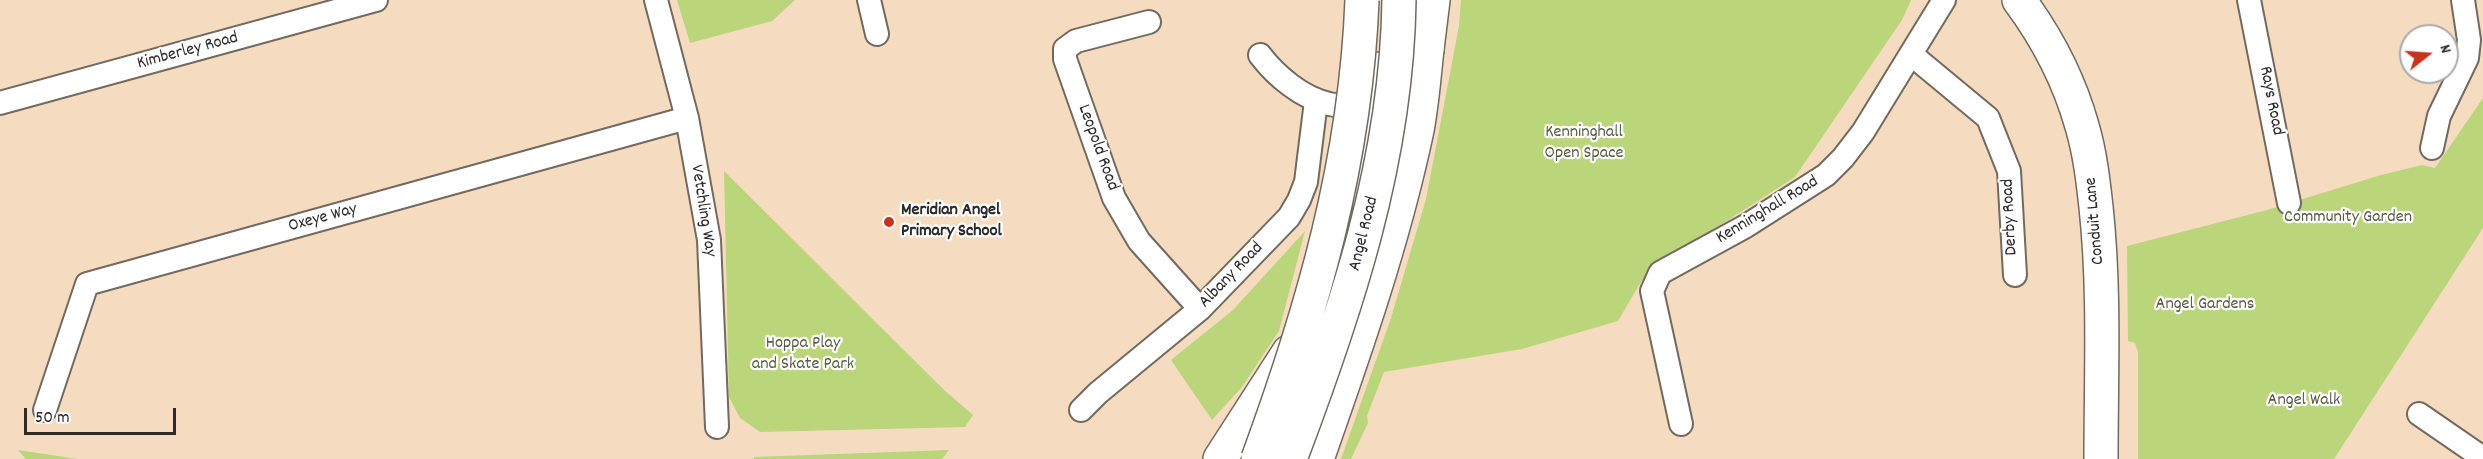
<!DOCTYPE html>
<style>
body{margin:0}
#map{position:relative;width:2483px;height:459px;overflow:hidden;background:#f5dcc0;font-family:Dekko,sans-serif}
canvas{display:block}
.north{position:absolute;left:2399px;top:24px;width:60px;height:60px;box-sizing:border-box;background:#fff;border:2px solid #aaa;border-radius:50%;rotate:73deg;font-size:16px;font-weight:700;line-height:24px;text-align:center;color:#2b2b2b}
.north::after{content:'';display:block;margin:auto;width:21px;height:27px;background:#c8321e;clip-path:polygon(50% 0,100% 100%,50% 72%,0 100%)}
.scale{position:absolute;left:24px;top:408px;width:152px;height:27px;box-sizing:border-box;border:3px solid #2b2b2b;border-top:0;padding-left:8px;font-size:18px;line-height:21px;white-space:nowrap;color:#2b2b2b;-webkit-text-stroke:4px #fff;paint-order:stroke}
</style>
<div id="map">
<canvas width="2483" height="459"></canvas>
<div class="north">N</div>
<div class="scale">50 m</div>
</div>
<script>
const context = document.querySelector('canvas').getContext('2d');
context.lineJoin = 'round';
function paint(path, color) { context.fillStyle = color; context.fill(path, 'evenodd'); }
function stroke(path, color, width, dash) { context.strokeStyle = color; context.lineWidth = width; context.lineCap = dash ? 'butt' : 'round'; context.setLineDash(dash || []); context.stroke(path); }
function label(font, color, halo, rows, align = 'center') {
  context.font = font + ' Dekko,sans-serif'; context.lineWidth = 4.5; context.setLineDash([]); context.textBaseline = 'middle'; context.strokeStyle = halo; context.fillStyle = color; for (const [text, x, y, turn = 0] of rows) {
    context.save(); context.translate(x, y); context.rotate((+turn || 0) * Math.PI / 180); context.textAlign = isNaN(turn) ? turn : align; if (halo) context.strokeText(text, 0, 0); context.fillText(text, 0, 0); context.restore();
  }
}
const green = new Path2D(`
 M 677,0 L 795,0 L 772,21 L 690,43 Z
 M 1461,0 L 1911,0 L 1902,20 L 1795,177 L 1680,251 L 1642,280 L 1618,321 L 1522,349 L 1384,372 L 1367,416 L 1368,423 L 1351,459 L 1341,459 L 1391,318 L 1426,199 L 1459,26 Z
 M 2483,98 L 2483,228 L 2334,459 L 2138,459 L 2138,352 L 2135,343 L 2128,341 L 2127,246 L 2267,210 L 2381,175 L 2422,165 L 2435,168 Z
 M 724,171 L 943,389 L 973,415 L 965,427 L 760,432 L 740,418 L 729,397 Z
 M 1305,231 L 1279,331 L 1242,387 L 1212,420 L 1171,360 L 1233,310 Z
 M 18,450 L 78,459 L 26,459 Z
 M 949,450 L 942,459 L 754,459 L 754,457 Z`);
const street = new Path2D(`
 M 656,0 L 687,118 L 709,240 L 717,427
 M 869,0 L 877,34
 M 2249,0 L 2289,203
 M 1149,22 L 1076,41 L 1065,49 L 1065,59 L 1114,198 L 1139,241 L 1200,309
 M 1260,55 C 1276,76 1302,98 1329,104 C 1341,107 1355,105 1367,105
 M 1912,55 L 1988,118 L 2009,171 L 2015,275
 M 0,103 L 376,0
 M 2432,148 L 2439,116 L 2467,58 L 2469,40 L 2463,0
 M 45,410 L 87,284 L 687,118
 M 1081,410 L 1098,393 L 1200,309 L 1289,217 L 1299,200 L 1306,182 L 1316,101
 M 2419,414 L 2483,458
 M 1681,424 L 1652,291 L 1660,273 L 1746,226 L 1826,175 L 1843,158 L 1863,132 L 1944,0`);
const primary = new Path2D(`
 M 2019,0 C 2048,39 2069,80 2082,126 C 2090,153 2093,180 2096,207 C 2105,291 2101,375 2101,459
 M 1427,49 L 1433,0
 M 1341,238 C 1357,182 1372,126 1380,69
 M 1220,459 L 1289,352`);
const highway = new Path2D(`
 M 1317,459 C 1355,351 1393,243 1417,130 C 1422,104 1424,76 1427,49`);
const highwayBridge = new Path2D(`
 M 1258,459 C 1313,309 1356,160 1362,0
 M 1290,459 C 1346,311 1397,160 1399,0`);
const markers = [
 [889,222,6,"#c8321e"]
];
const streetNames = [
 ["Kimberley Road",188,52,-15],
 ["Rays Road",2270,101,79],
 ["Leopold Road",1097,148,70],
 ["Vetchling Way",702,211,81],
 ["Kenninghall Road",1768,211,-31],
 ["Derby Road",2011,217,-93],
 ["Oxeye Way",323,219,-15],
 ["Conduit Lane",2096,221,-95],
 ["Angel Road",1365,234,-76],
 ["Albany Road",1232,276,-46]
];
const parkNames = [
 ["Kenninghall",1584,134],
 ["Open Space",1584,155],
 ["Community Garden",2348,219],
 ["Angel Gardens",2205,306],
 ["Hoppa Play",803,345],
 ["and Skate Park",803,366],
 ["Angel Walk",2304,402]
];
const poiNames = [
 ["Meridian Angel",901,212],
 ["Primary School",901,233]
];
paint(green, '#bbd57a');
stroke(street, '#72695f', 26);
stroke(primary, '#72695f', 36);
stroke(highway, '#72695f', 36);
stroke(street, '#fff', 22);
stroke(primary, '#fff', 33);
stroke(highway, '#fff', 33);
stroke(highwayBridge, '#72695f', 36, []);
stroke(highwayBridge, '#fff', 33);
for (const [x, y, r, color] of markers) { const dot = new Path2D(); dot.arc(x, y, r, 0, 2 * Math.PI); context.fillStyle = color; context.fill(dot); stroke(dot, '#fff', 2); }
label('18px', '#2b2b2b', '#fff', streetNames);
label('18px', '#565e43', '#fff', parkNames);
label('bold 18px', '#2b2b2b', '#fff', poiNames, 'left');
</script>
